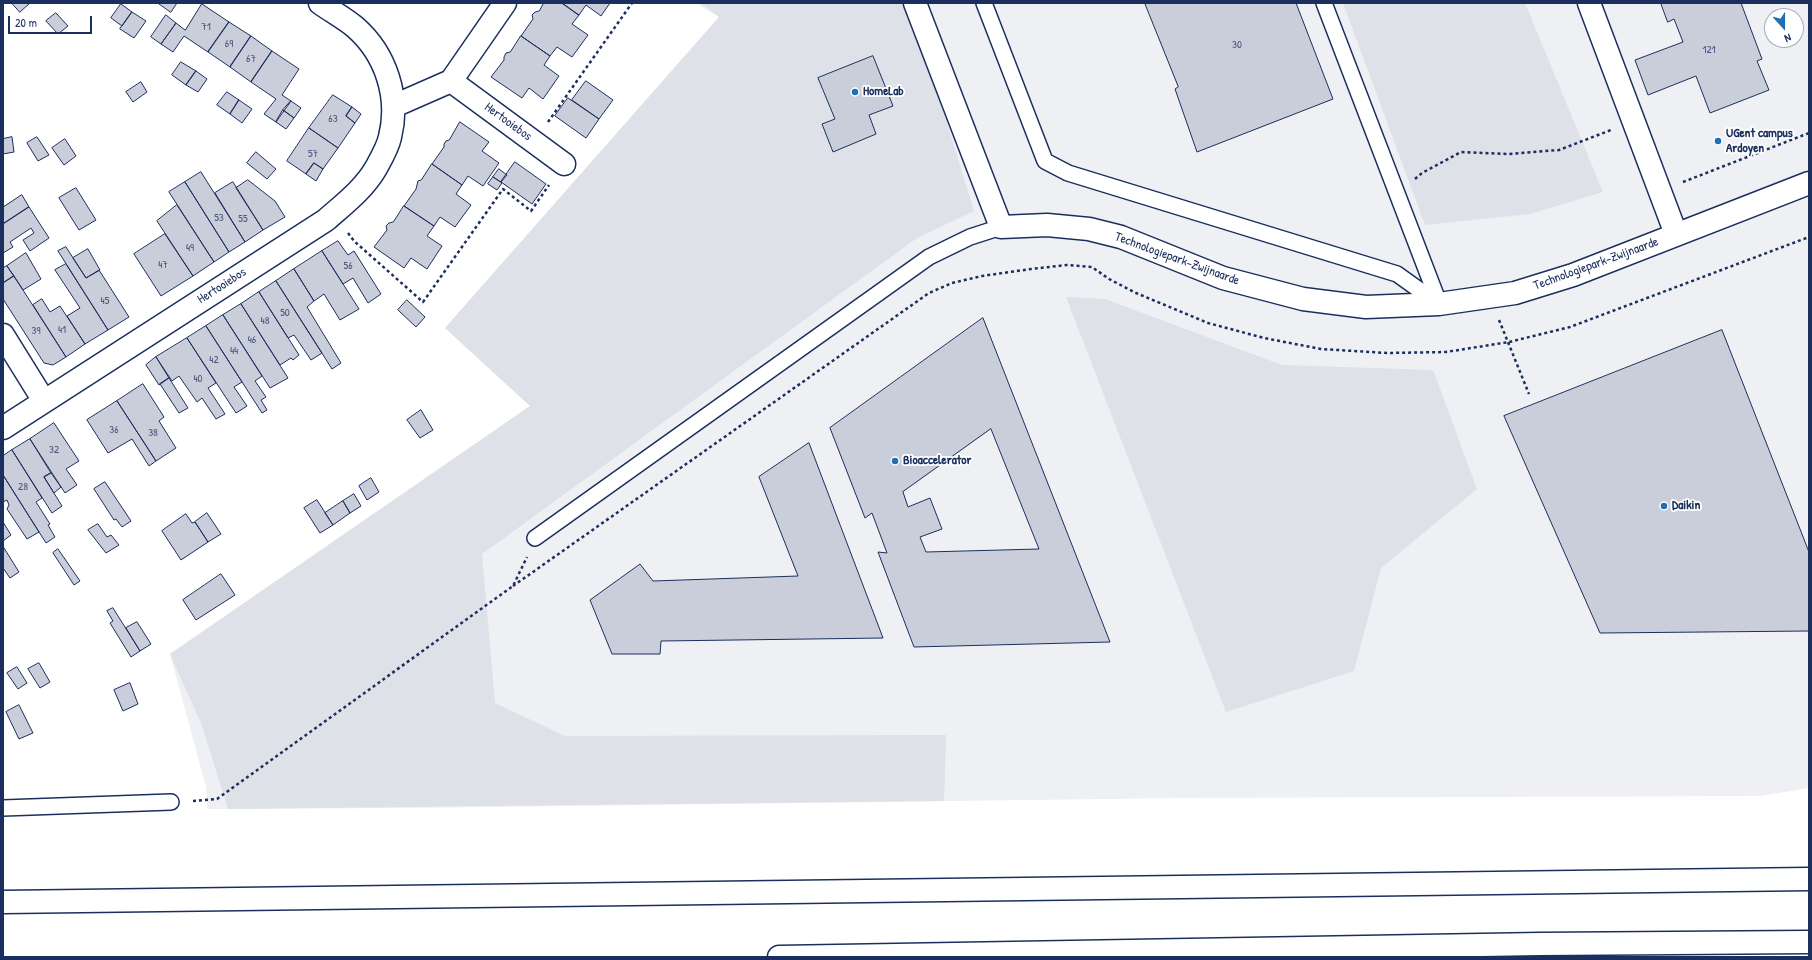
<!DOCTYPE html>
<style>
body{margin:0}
#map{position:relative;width:1812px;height:960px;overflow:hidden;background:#fff;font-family:"Patrick Hand",sans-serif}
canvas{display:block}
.frame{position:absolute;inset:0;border:4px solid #1b2f5e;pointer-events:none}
.north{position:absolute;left:1764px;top:8px;width:40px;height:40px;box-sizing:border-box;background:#fff;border:1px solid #a4acbf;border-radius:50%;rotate:159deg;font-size:11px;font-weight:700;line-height:16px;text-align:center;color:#1b2f5e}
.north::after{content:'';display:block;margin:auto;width:14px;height:18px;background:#1f6fb2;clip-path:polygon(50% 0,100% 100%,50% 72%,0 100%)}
.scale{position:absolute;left:8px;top:16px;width:84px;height:18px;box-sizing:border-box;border:2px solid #1b2f5e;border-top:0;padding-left:5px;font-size:12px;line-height:14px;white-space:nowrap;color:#1b2f5e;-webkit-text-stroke:3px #fff;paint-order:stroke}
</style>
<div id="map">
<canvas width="1812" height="960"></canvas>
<div class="frame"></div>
<div class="north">N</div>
<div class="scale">20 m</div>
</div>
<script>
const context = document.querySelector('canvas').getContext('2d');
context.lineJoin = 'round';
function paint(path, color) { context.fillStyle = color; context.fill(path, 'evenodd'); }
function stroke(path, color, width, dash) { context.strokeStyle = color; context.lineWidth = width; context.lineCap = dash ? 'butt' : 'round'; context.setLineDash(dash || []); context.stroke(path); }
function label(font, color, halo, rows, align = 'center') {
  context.font = font + ' "Patrick Hand",sans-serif'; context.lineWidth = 3.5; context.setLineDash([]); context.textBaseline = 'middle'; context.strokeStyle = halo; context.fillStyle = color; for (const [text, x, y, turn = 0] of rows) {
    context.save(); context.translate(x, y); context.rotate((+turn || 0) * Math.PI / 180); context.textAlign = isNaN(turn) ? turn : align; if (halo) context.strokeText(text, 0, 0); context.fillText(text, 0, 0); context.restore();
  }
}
const built = new Path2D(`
 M 695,3 L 1809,3 L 1809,788 L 1761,796 L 1184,798 L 410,808 L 207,809 L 206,787 L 170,654 L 530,406 L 445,328 L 719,17 ZM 1772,16 L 1796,16 L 1796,40 L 1772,40 Z`);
const green = new Path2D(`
 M 700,3 L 910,3 L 974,211 L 917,238 L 482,554 L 495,703 L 565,736 L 946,735 L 944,801 L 228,809 L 201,723 L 170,654 L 530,406 L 445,328 L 719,17 Z
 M 1343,3 L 1525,3 L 1603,192 L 1530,214 L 1425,225 Z
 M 1066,297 L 1105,299 L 1282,365 L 1433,370 L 1477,489 L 1381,568 L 1354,671 L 1226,712 Z`);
const building = new Path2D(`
 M 12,3 L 30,3 L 20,12 Z
 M 158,3 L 177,3 L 171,12 Z
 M 544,3 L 562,3 L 579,15 L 572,24 L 588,35 L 572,57 L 557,47 L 550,56 L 521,36 L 533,19 L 532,15 L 535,12 L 539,11 Z
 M 562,3 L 610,3 L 601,16 L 586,5 L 579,15 Z
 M 1145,3 L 1296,3 L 1333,99 L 1197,152 L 1175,89 L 1178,87 Z
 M 1661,3 L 1741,3 L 1762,59 L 1757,61 L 1769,90 L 1710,113 L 1696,76 L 1648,95 L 1635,60 L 1683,42 L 1674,19 L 1668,22 Z
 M 121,4 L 132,12 L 122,26 L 111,18 Z
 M 202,4 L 229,22 L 208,52 L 184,36 L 173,52 L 161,44 L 176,23 L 185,30 Z
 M 132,12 L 146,21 L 134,38 L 120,29 Z
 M 56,13 L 68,26 L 58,34 L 46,21 Z
 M 166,15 L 176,23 L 161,44 L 151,37 Z
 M 229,22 L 251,36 L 230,67 L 208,52 Z
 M 251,36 L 272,51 L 251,82 L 230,67 Z
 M 521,36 L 550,56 L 544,65 L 559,76 L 543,99 L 529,88 L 522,98 L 491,77 L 504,60 L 504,57 L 506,53 L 510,52 Z
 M 272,51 L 299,69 L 282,95 L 291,101 L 276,122 L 264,114 L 276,99 L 251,82 Z
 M 873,56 L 893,106 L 869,115 L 876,134 L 833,152 L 822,124 L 835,119 L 818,78 Z
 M 181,62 L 196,71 L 186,85 L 172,75 Z
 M 196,71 L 207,79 L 198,92 L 186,85 Z
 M 586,81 L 613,100 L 599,119 L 572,100 Z
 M 141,82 L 147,92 L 133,102 L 126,92 Z
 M 227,92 L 239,100 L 230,114 L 217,105 Z
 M 333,95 L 352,107 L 346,116 L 355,123 L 338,148 L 309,128 Z
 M 568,98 L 599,119 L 586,138 L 555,116 Z
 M 239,100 L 252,109 L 242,123 L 230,114 Z
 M 291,101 L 301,108 L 294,118 L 283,110 Z
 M 352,107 L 361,114 L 355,123 L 346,116 Z
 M 283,110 L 294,118 L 286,129 L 276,122 Z
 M 460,122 L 489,142 L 482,151 L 499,163 L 483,186 L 468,176 L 462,185 L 432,164 L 444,147 L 444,144 L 446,141 L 449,140 Z
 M 309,128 L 338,148 L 323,169 L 314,163 L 306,174 L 287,161 Z
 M 12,137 L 14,152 L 3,154 L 3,139 Z
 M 37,137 L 49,155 L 38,161 L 27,143 Z
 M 65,139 L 76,156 L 64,165 L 52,148 Z
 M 256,152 L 276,169 L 267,179 L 247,163 Z
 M 515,162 L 546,184 L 532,204 L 501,182 Z
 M 314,163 L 323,169 L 316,181 L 306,174 Z
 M 432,164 L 462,185 L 456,194 L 471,205 L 455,227 L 440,217 L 434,226 L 404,206 L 416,189 L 418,181 L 421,180 Z
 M 499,169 L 507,175 L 501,182 L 493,177 Z
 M 201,172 L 245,242 L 229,252 L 185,182 Z
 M 493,177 L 502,183 L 497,190 L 488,184 Z
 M 248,180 L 275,201 L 285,217 L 263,230 L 236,188 Z
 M 185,182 L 229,252 L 214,262 L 169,192 Z
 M 233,182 L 263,230 L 245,242 L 215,193 Z
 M 76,188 L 96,220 L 79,230 L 59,198 Z
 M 22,195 L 29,207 L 3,224 L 3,204 L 4,206 Z
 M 177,205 L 214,262 L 193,276 L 157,221 Z
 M 404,206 L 434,226 L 427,236 L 442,246 L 427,269 L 411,258 L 404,268 L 374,247 L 387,230 L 386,226 L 389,223 L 393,222 Z
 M 29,207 L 49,238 L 30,251 L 23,240 L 34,233 L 31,228 L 10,242 L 13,247 L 3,253 L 3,224 Z
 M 165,234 L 193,276 L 161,296 L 134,254 Z
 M 338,241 L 348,255 L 354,251 L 381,294 L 368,303 L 353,278 L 343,284 L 322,251 Z
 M 66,247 L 86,278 L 99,270 L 129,317 L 108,330 L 58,251 Z
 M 88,249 L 100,270 L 86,278 L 73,258 Z
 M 322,251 L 359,309 L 340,320 L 324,294 L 314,301 L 294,269 Z
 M 26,253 L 41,279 L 23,290 L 7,266 Z
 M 66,264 L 108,330 L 85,344 L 67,316 L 80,308 L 55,270 Z
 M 7,266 L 14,276 L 3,283 L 3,268 Z
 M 294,269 L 314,301 L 307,307 L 341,363 L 332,369 L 276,281 Z
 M 14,276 L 66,357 L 53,365 L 44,363 L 3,299 L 3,283 Z
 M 276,281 L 322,353 L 311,360 L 294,335 L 288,338 L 259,292 Z
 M 259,292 L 299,355 L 293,360 L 291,358 L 280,365 L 241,304 Z
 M 42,299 L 50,312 L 60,306 L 85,344 L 66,357 L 33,305 Z
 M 407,300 L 425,317 L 416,327 L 398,310 Z
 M 241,304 L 288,378 L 270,388 L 223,315 Z
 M 223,315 L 262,376 L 255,381 L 266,397 L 261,400 L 267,410 L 262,413 L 206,326 Z
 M 983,318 L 1110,642 L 914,647 L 878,552 L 887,553 L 872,513 L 865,518 L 830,428 ZM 991,429 L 1039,549 L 926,552 L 920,537 L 942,529 L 930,498 L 908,507 L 903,492 Z
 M 206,326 L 242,382 L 234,387 L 247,406 L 236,413 L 187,338 Z
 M 1722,330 L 1809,552 L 1809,631 L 1600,633 L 1504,416 Z
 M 187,338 L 216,383 L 208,388 L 225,414 L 216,419 L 202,398 L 197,402 L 179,376 L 172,381 L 156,357 Z
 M 156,357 L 169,378 L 159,385 L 146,365 Z
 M 169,378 L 188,408 L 179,413 L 160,384 Z
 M 143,384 L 164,417 L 159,421 L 176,448 L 156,461 L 117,401 Z
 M 117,401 L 156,461 L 149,466 L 132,439 L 108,453 L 87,420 Z
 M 421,410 L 433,430 L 420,438 L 407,420 Z
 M 54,423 L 79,461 L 66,469 L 77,485 L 65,493 L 30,439 Z
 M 30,439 L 51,473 L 44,477 L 62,506 L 52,513 L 12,450 Z
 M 809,443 L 883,638 L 661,641 L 660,654 L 612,654 L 590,600 L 640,564 L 653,581 L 798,576 L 759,477 Z
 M 12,450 L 42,498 L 36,502 L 50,524 L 48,525 L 55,537 L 46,543 L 3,475 L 3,456 Z
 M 51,473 L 61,487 L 54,493 L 44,477 Z
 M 3,475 L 39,532 L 27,539 L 7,509 L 9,505 L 7,500 L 3,502 Z
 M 371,478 L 379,492 L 367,500 L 359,486 Z
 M 105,482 L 131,521 L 122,527 L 116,519 L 114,520 L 94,489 Z
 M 354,494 L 361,506 L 350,513 L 343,501 Z
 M 317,500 L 333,525 L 320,533 L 304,508 Z
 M 343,501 L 350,513 L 333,525 L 325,513 Z
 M 207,513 L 221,534 L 208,542 L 195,522 Z
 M 186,514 L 192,523 L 195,522 L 208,542 L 181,560 L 162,531 Z
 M 3,522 L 11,535 L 3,541 Z
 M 98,524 L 107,537 L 111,535 L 119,545 L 106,553 L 88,530 Z
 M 4,548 L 19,572 L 10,578 L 3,568 Z
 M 58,549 L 80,581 L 74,585 L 53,553 Z
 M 221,574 L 235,595 L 196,620 L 183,600 Z
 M 113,608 L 140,651 L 131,657 L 110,623 L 113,621 L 107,611 Z
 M 137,622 L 151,644 L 140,651 L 126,628 Z
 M 39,663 L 50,682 L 40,688 L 28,669 Z
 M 17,667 L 27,683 L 18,689 L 7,673 Z
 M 130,683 L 138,704 L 123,711 L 114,690 Z
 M 19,705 L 33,733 L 19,739 L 6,712 Z`);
const path = new Path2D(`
 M 548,122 L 632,3
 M 1415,179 L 1422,173 L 1461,152 L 1509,154 L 1559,150 L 1611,130
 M 1683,182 L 1809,133
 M 348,233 L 354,241 L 423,302 L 503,189 L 531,211 L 549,185
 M 1499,320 L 1529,394
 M 513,586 L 929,293 L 952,283 L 982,276 L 1031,269 L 1067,265 L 1092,267 L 1109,279 L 1136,293 L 1208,323 L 1264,338 L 1321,349 L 1387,353 L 1446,352 L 1509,342 L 1570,327 L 1809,237
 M 193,801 L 217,799 L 513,586 L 527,557`);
const lane = new Path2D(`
 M 984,3 L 1045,161 L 1068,173 L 1397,274 L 1439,304
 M 1324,3 L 1439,303
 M 535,538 L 929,257 L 970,237 L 1001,227
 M 3,808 L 171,802`);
const street = new Path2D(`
 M 915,3 L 1001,227 L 1047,225 L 1089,229 L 1121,237 L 1223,278 L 1303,299 L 1366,307 L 1439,304 L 1515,293 L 1573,275 L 1809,183
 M 1589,3 L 1676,234
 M 451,81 L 564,164
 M 394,106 L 451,81 L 505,3
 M 3,335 L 44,401
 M 3,428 L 326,220 C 344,204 364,189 376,168 C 381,159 388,147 390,137 C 400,97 386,54 355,27 C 344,18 331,11 320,3`);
const highway = new Path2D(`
 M 3,902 L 1809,879
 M 779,957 L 1540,944 L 1809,942`);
const markers = [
 [855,92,4,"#1f6fb2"],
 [1718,141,4,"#1f6fb2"],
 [895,461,4,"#1f6fb2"],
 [1664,506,4,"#1f6fb2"]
];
const numberNames = [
 ["71",206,27],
 ["69",229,44],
 ["30",1237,45],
 ["121",1709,50],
 ["67",251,59],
 ["63",333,119],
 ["57",313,154],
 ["53",219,218],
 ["55",243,219],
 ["49",190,248],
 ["47",163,265],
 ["56",348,266],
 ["45",105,301],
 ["50",285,313],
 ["48",265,321],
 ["41",62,330],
 ["39",36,331],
 ["46",252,340],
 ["44",234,351],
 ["42",214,360],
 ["40",198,379],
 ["36",114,430],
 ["38",153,433],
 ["32",54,450],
 ["28",23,487]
];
const poiNames = [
 ["HomeLab",863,92],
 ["UGent campus",1726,134],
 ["Ardoyen",1726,149],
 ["Bioaccelerator",903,461],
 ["Daikin",1672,506]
];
const streetNames = [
 ["Hertooiebos",508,122,36],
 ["Technologiepark-Zwijnaarde",1177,259,20],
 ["Technologiepark-Zwijnaarde",1596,264,-20],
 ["Hertooiebos",222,286,-33]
];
paint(built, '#eff0f4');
paint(green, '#dee1e7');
paint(building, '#caceda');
stroke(building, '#1b2f5e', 1);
stroke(lane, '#1b2f5e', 18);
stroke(street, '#1b2f5e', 25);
stroke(highway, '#1b2f5e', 25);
stroke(path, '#1b2f5e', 2.5, [3, 3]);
stroke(lane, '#fff', 15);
stroke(street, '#fff', 22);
stroke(highway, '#fff', 22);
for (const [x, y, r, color] of markers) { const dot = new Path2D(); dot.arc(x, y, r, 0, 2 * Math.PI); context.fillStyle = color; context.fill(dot); stroke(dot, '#fff', 1.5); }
label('11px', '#47577d', null, numberNames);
label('bold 13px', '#1b2f5e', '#fff', poiNames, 'left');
label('13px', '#1b2f5e', '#fff', streetNames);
</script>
